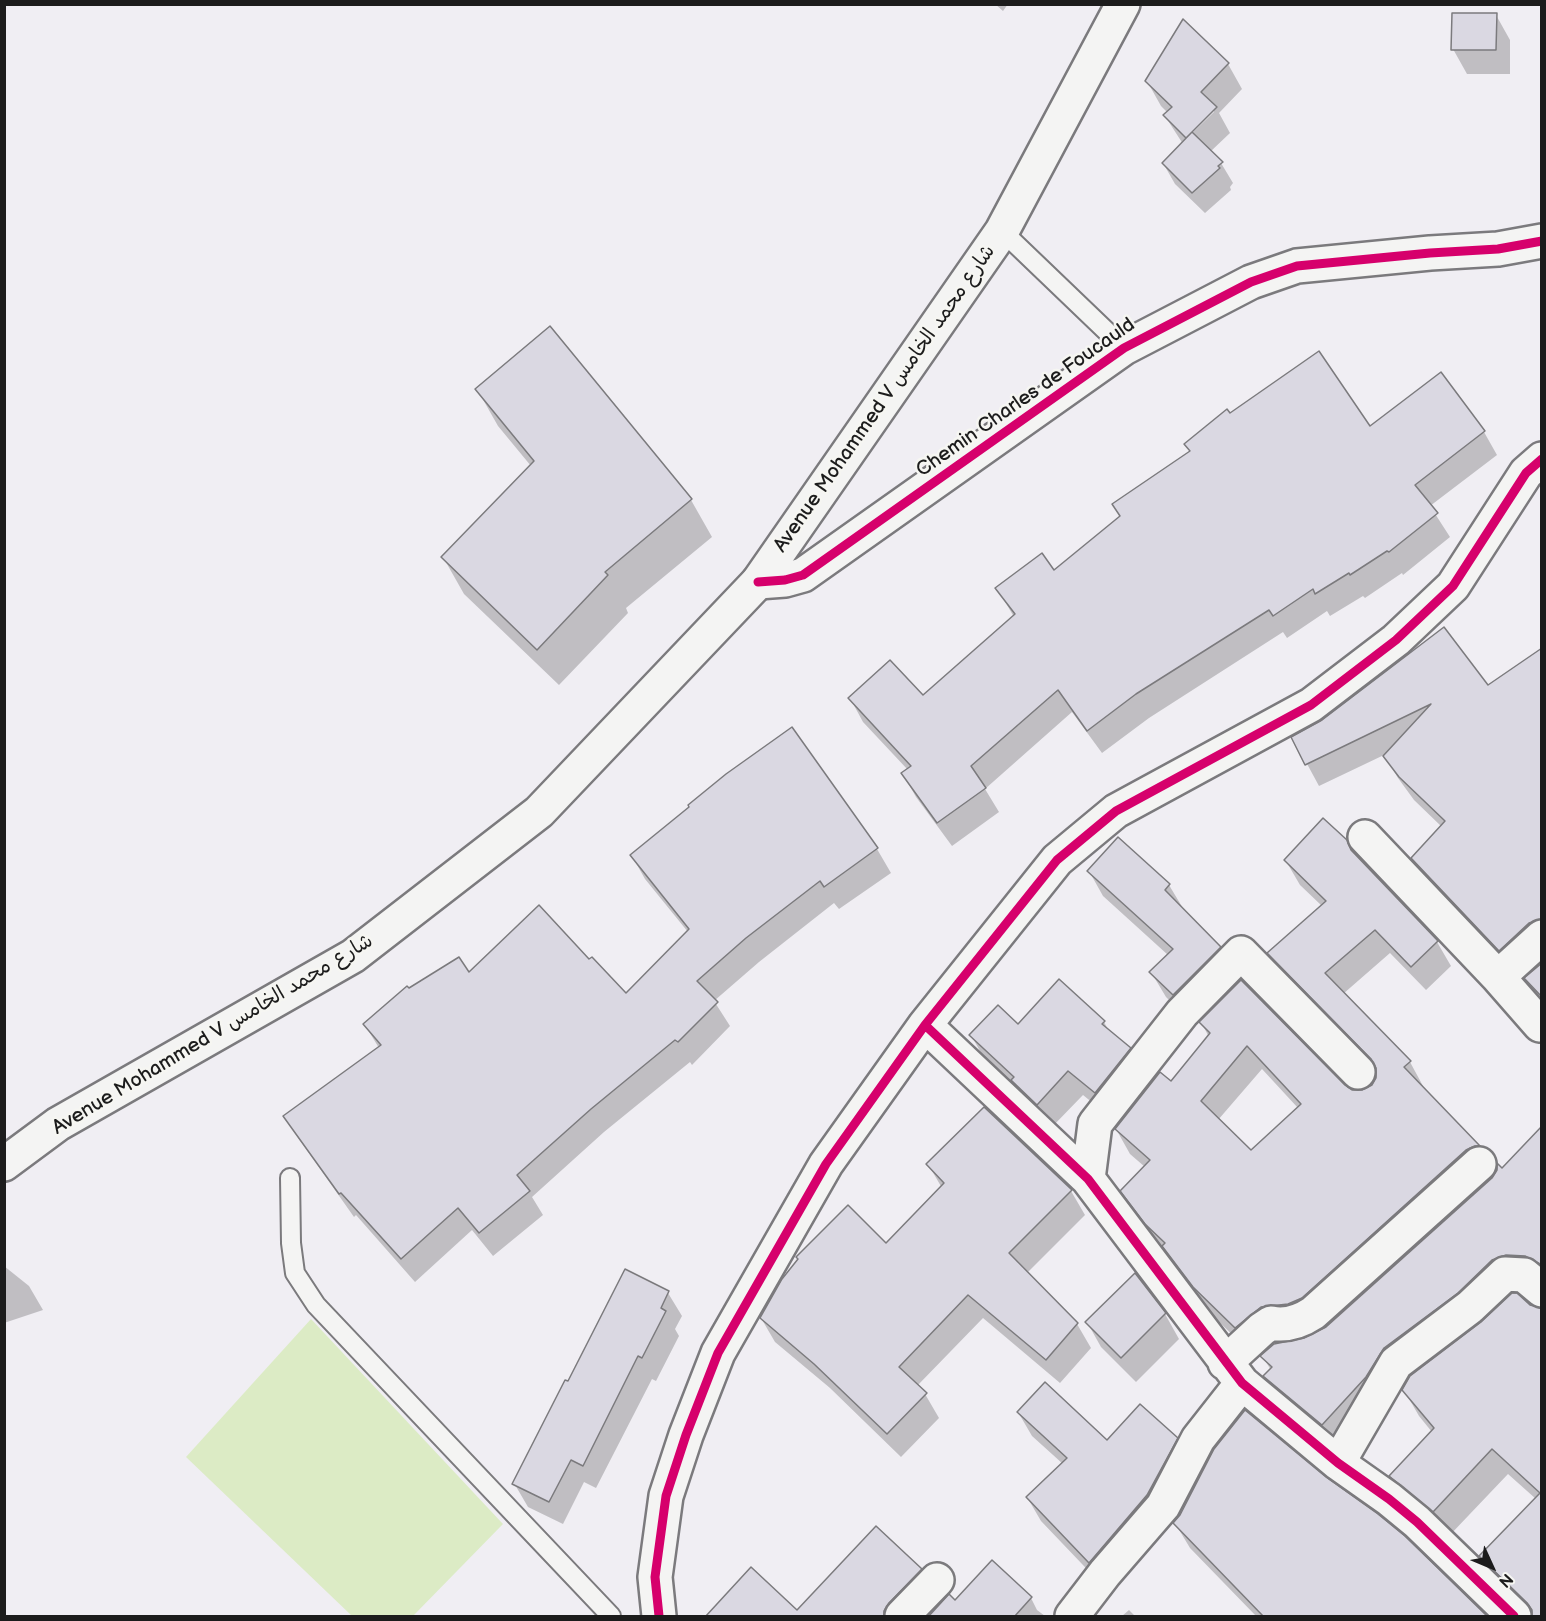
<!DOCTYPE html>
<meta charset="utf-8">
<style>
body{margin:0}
#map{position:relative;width:1546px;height:1621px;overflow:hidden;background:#f0eef3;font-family:"Balsamiq Sans",sans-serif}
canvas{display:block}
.frame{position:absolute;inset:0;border:6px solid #1c1c1c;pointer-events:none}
.north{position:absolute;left:1462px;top:1537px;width:60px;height:60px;-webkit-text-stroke:4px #f6f6f2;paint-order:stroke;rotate:134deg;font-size:16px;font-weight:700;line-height:24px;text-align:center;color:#1c1c1c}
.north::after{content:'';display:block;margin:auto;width:21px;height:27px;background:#1c1c1c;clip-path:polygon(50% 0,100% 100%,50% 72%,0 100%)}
</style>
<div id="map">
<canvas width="1546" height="1621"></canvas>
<div class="frame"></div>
<div class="north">N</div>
</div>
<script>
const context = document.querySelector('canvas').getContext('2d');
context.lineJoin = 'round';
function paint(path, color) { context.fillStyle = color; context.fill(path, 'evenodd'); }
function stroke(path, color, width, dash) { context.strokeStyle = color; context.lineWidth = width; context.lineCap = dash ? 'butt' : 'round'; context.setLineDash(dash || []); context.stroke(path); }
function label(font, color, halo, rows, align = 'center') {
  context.font = font + ' "Balsamiq Sans","Playpen Sans Arabic",sans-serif'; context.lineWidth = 5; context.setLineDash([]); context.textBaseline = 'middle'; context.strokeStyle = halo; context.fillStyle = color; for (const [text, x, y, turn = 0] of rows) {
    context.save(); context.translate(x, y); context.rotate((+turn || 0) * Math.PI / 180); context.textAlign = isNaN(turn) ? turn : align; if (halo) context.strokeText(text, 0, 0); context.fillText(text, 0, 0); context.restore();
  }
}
const green = new Path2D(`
 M 311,1319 L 503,1524 L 413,1616 L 352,1616 L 186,1457 Z`);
const shadow = new Path2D(`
 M 995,4 L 1008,4 L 1003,11 Z
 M 1496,15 L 1510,40 L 1510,74 L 1467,74 L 1453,49 Z
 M 1183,21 L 1228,64 L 1242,89 L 1219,113 L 1230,133 L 1210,152 L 1221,163 L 1233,183 L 1230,187 L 1231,190 L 1205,213 L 1175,184 L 1163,163 L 1183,144 L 1165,116 L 1168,113 L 1161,106 L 1147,81 ZM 1214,108 L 1214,112 L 1187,138 L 1185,136 Z
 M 550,328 L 691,500 L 712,537 L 626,608 L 628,613 L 559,685 L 464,594 L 443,557 L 531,466 L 498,426 L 477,389 Z
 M 1441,374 L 1484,432 L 1497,455 L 1430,506 L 1450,537 L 1403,575 L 1402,573 L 1365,598 L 1363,596 L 1330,616 L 1327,611 L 1287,638 L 1283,632 L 1149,718 L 1102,753 L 1072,712 L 985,789 L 999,812 L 952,846 L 916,797 L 903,774 L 908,770 L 863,722 L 850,698 L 923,697 L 1014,617 L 997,588 L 1054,572 L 1121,517 L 1190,452 L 1186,445 L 1230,415 L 1370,428 Z
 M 1542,656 L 1542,946 L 1513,972 L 1425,881 L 1412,858 L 1442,827 L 1414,800 L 1398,778 L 1384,755 L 1319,786 L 1293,738 L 1488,687 Z
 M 792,729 L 877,849 L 891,873 L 839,909 L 834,903 L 759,962 L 714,1001 L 730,1026 L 692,1065 L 690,1062 L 604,1132 L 532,1197 L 543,1215 L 493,1256 L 472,1230 L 415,1282 L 356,1215 L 354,1217 L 299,1139 L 285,1116 L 379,1048 L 365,1025 L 409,990 L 468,974 L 589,961 L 626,995 L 688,932 L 645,879 L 632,856 Z
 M 1118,839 L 1169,885 L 1184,910 L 1220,948 L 1234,972 L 1188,1019 L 1166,997 L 1151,972 L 1168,955 L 1103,896 L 1089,871 Z
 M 1353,854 L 1437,942 L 1451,966 L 1426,990 L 1390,953 L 1343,994 L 1410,1062 L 1423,1086 L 1422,1088 L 1479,1147 L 1492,1170 L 1250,1352 L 1209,1312 L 1170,1257 L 1161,1248 L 1136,1215 L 1122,1191 L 1145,1167 L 1130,1154 L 1116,1129 L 1171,1083 L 1209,1037 L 1201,1022 L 1352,1091 L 1362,1092 L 1373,1086 L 1378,1073 L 1283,977 L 1269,953 L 1322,906 L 1300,885 L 1286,861 ZM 1262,1069 L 1298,1108 L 1251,1152 L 1218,1120 Z
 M 1542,965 L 1542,1004 L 1526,979 Z
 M 1104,1022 L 1110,1033 L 1130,1049 L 1144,1074 L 1110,1117 L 1083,1095 L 1051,1128 L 985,1060 L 971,1035 L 1018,1026 Z
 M 984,1109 L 1071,1191 L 1085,1215 L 1027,1273 L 1077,1324 L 1091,1348 L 1060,1383 L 983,1318 L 917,1386 L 925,1394 L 939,1418 L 901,1457 L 830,1388 L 775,1342 L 761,1318 L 886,1245 L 942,1188 L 928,1164 Z
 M 1542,1128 L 1542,1279 L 1511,1279 L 1397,1371 L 1335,1447 L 1278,1399 L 1265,1376 L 1271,1370 L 1262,1356 L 1305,1340 L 1326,1328 L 1502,1170 Z
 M 4,1266 L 29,1286 L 43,1310 L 4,1323 Z
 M 1135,1275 L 1165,1314 L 1179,1339 L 1136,1382 L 1101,1347 L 1087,1322 Z
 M 668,1293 L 682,1316 L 675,1329 L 679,1336 L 656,1381 L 652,1379 L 596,1488 L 584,1482 L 563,1524 L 528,1507 L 514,1483 L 568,1383 Z
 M 1529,1306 L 1542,1310 L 1542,1616 L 1531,1616 L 1496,1582 L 1481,1556 L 1536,1499 L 1508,1474 L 1449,1536 L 1405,1502 L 1391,1476 L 1432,1432 L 1419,1416 L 1404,1390 Z
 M 1018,1412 L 1107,1442 L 1176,1439 L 1190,1463 L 1103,1586 L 1041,1521 L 1027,1497 L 1063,1464 L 1032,1436 Z
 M 1175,1523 L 1485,1616 L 1256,1616 L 1190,1548 Z
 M 921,1570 L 935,1595 L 915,1616 L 707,1616 L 797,1612 Z
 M 1031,1598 L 1037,1610 L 1045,1616 L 930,1616 L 955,1602 Z
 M 1129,1610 L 1135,1616 L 1122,1616 Z`);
const building = new Path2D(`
 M 1452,13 L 1497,13 L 1496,50 L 1451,50 Z
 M 1183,19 L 1229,63 L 1201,92 L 1217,107 L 1186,138 L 1163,115 L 1172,107 L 1145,81 Z
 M 1192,132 L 1223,162 L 1218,166 L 1220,168 L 1192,193 L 1162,163 Z
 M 550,326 L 692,499 L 605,572 L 608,575 L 537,650 L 441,557 L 534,461 L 475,389 Z
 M 1319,351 L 1370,426 L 1441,372 L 1485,431 L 1415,485 L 1438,513 L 1389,552 L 1387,551 L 1350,575 L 1349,573 L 1315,594 L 1313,589 L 1273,616 L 1269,610 L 1136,694 L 1087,731 L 1058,690 L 971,766 L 986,788 L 937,823 L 901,773 L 911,766 L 848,698 L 890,660 L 923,695 L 1015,614 L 995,588 L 1042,553 L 1054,570 L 1120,516 L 1112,504 L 1190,451 L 1184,444 L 1227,409 L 1230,413 Z
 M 1444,627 L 1488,685 L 1542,648 L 1542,919 L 1529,923 L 1499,951 L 1411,858 L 1445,821 L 1399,777 L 1383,756 L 1431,704 L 1305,765 L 1291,737 L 1322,720 Z
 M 792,727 L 878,848 L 824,887 L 820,881 L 746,938 L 697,981 L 718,1002 L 678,1042 L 675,1040 L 591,1109 L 517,1175 L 530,1191 L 479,1233 L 458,1208 L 401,1259 L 341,1193 L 339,1194 L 283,1116 L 381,1045 L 363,1024 L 407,986 L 409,988 L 459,957 L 469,972 L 539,905 L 589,959 L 592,957 L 626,993 L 689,929 L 630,855 L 689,807 L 688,805 L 726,774 Z
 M 1323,818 L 1347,840 L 1351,850 L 1438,941 L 1411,967 L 1375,930 L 1325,973 L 1411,1061 L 1404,1067 L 1480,1146 L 1475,1146 L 1466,1150 L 1302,1298 L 1288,1304 L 1261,1307 L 1235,1328 L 1193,1287 L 1162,1246 L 1165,1243 L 1145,1224 L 1120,1191 L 1150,1160 L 1115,1129 L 1160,1072 L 1171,1081 L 1210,1033 L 1199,1022 L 1241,980 L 1345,1085 L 1352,1090 L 1362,1090 L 1372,1085 L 1376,1078 L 1376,1068 L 1371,1059 L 1267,953 L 1326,901 L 1284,860 ZM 1247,1046 L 1301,1104 L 1251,1150 L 1201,1101 Z
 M 1118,837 L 1170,884 L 1165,890 L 1221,947 L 1173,995 L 1149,972 L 1173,949 L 1087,871 Z
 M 1542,963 L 1542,997 L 1524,978 Z
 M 1059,979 L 1105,1021 L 1102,1024 L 1131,1048 L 1095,1093 L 1068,1071 L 1037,1105 L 1011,1080 L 1014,1077 L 969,1035 L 998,1005 L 1018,1024 Z
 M 984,1107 L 1072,1190 L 1009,1253 L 1078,1323 L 1046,1360 L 968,1295 L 899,1367 L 927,1393 L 887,1434 L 814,1364 L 760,1318 L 782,1279 L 798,1259 L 796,1257 L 848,1205 L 886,1243 L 944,1183 L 926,1164 Z
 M 1542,1126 L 1542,1265 L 1525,1256 L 1506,1255 L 1492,1260 L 1458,1293 L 1384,1348 L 1366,1377 L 1322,1425 L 1263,1376 L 1272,1367 L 1260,1356 L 1274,1344 L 1304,1338 L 1326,1327 L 1492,1178 L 1497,1170 L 1497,1163 L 1502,1168 Z
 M 625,1269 L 669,1291 L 661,1308 L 666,1311 L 642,1358 L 638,1356 L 583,1466 L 571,1460 L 549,1502 L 512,1484 L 565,1380 L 568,1381 Z
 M 1135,1273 L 1166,1313 L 1121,1358 L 1085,1322 Z
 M 1512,1293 L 1517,1293 L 1530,1305 L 1542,1308 L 1542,1617 L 1532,1617 L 1532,1610 L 1527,1603 L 1479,1556 L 1540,1493 L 1492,1449 L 1433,1512 L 1389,1476 L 1434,1428 L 1402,1390 L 1410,1376 L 1481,1322 Z
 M 1045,1382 L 1107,1440 L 1140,1404 L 1178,1438 L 1147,1495 L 1089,1563 L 1026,1497 L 1067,1458 L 1017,1412 Z
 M 1245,1410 L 1326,1477 L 1378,1514 L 1405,1536 L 1488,1617 L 1264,1617 L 1173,1523 L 1180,1515 L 1214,1449 Z
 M 876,1526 L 922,1569 L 889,1603 L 884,1611 L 884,1617 L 705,1617 L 751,1567 L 797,1610 Z
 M 992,1560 L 1032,1597 L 1014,1617 L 928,1617 L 949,1594 L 955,1600 Z`);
const service = new Path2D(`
 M 1002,231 L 1124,348
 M 290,1178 L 291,1243 L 295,1273 L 316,1305 L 611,1616`);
const minor = new Path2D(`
 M 758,582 L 785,580 L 803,575 L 1124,348 L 1251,282 L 1297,266 L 1430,253 L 1498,249 L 1542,241
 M 1365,837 L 1498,977 L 1540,1025
 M 1498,977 L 1542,937
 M 925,1025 L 1088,1179 L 1242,1383 L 1338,1463 L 1389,1499 L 1417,1522 L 1514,1616
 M 1088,1179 L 1095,1124 L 1182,1013 L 1241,953 L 1358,1072
 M 1225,1363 L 1262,1329 L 1271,1323 C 1286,1326 1301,1321 1313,1313 L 1479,1164
 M 1338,1463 L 1396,1363 L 1470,1307 L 1505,1274 L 1524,1275 L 1542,1290
 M 659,1616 L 655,1577 L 666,1496 L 686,1435 L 718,1353 L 826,1164 L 925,1025 L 1057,860 L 1116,811 L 1311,705 L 1396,640 L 1453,586 L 1526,473 L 1542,459
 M 902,1616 L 937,1580
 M 1072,1616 L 1105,1573 L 1163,1506 L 1198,1439 L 1242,1383`);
const secondary = new Path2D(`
 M 4,1164 L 58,1124 L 353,956 L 539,812 L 758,582 L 1002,231 L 1123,4`);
const cycleway = new Path2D(`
 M 758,582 L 785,580 L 803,575 L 1124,348 L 1251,282 L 1297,266 L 1430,253 L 1498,249 L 1542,241
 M 925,1025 L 1088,1179 L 1242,1383 L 1338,1463 L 1389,1499 L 1417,1522 L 1514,1616
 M 659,1616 L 655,1577 L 666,1496 L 686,1435 L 718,1353 L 826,1164 L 925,1025 L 1057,860 L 1116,811 L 1311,705 L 1396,640 L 1453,586 L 1526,473 L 1542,459`);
const streetNames = [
 ["Chemin Charles de Foucauld",1026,398,-35],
 ["Avenue Mohammed V شارع محمد الخامس",885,399,-55],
 ["Avenue Mohammed V شارع محمد الخامس",213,1035,-31]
];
paint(green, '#dcebc5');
paint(shadow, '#0003');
paint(building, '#dad8e2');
stroke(building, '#7b7a7d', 1.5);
stroke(service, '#7b7a7d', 22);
stroke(minor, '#7b7a7d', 38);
stroke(secondary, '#7b7a7d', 38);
stroke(service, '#f4f4f3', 18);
stroke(minor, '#f4f4f3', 33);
stroke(secondary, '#f4f4f3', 33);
stroke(cycleway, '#d6006c', 9);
label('20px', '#1c1c1c', '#f6f6f2', streetNames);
</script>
